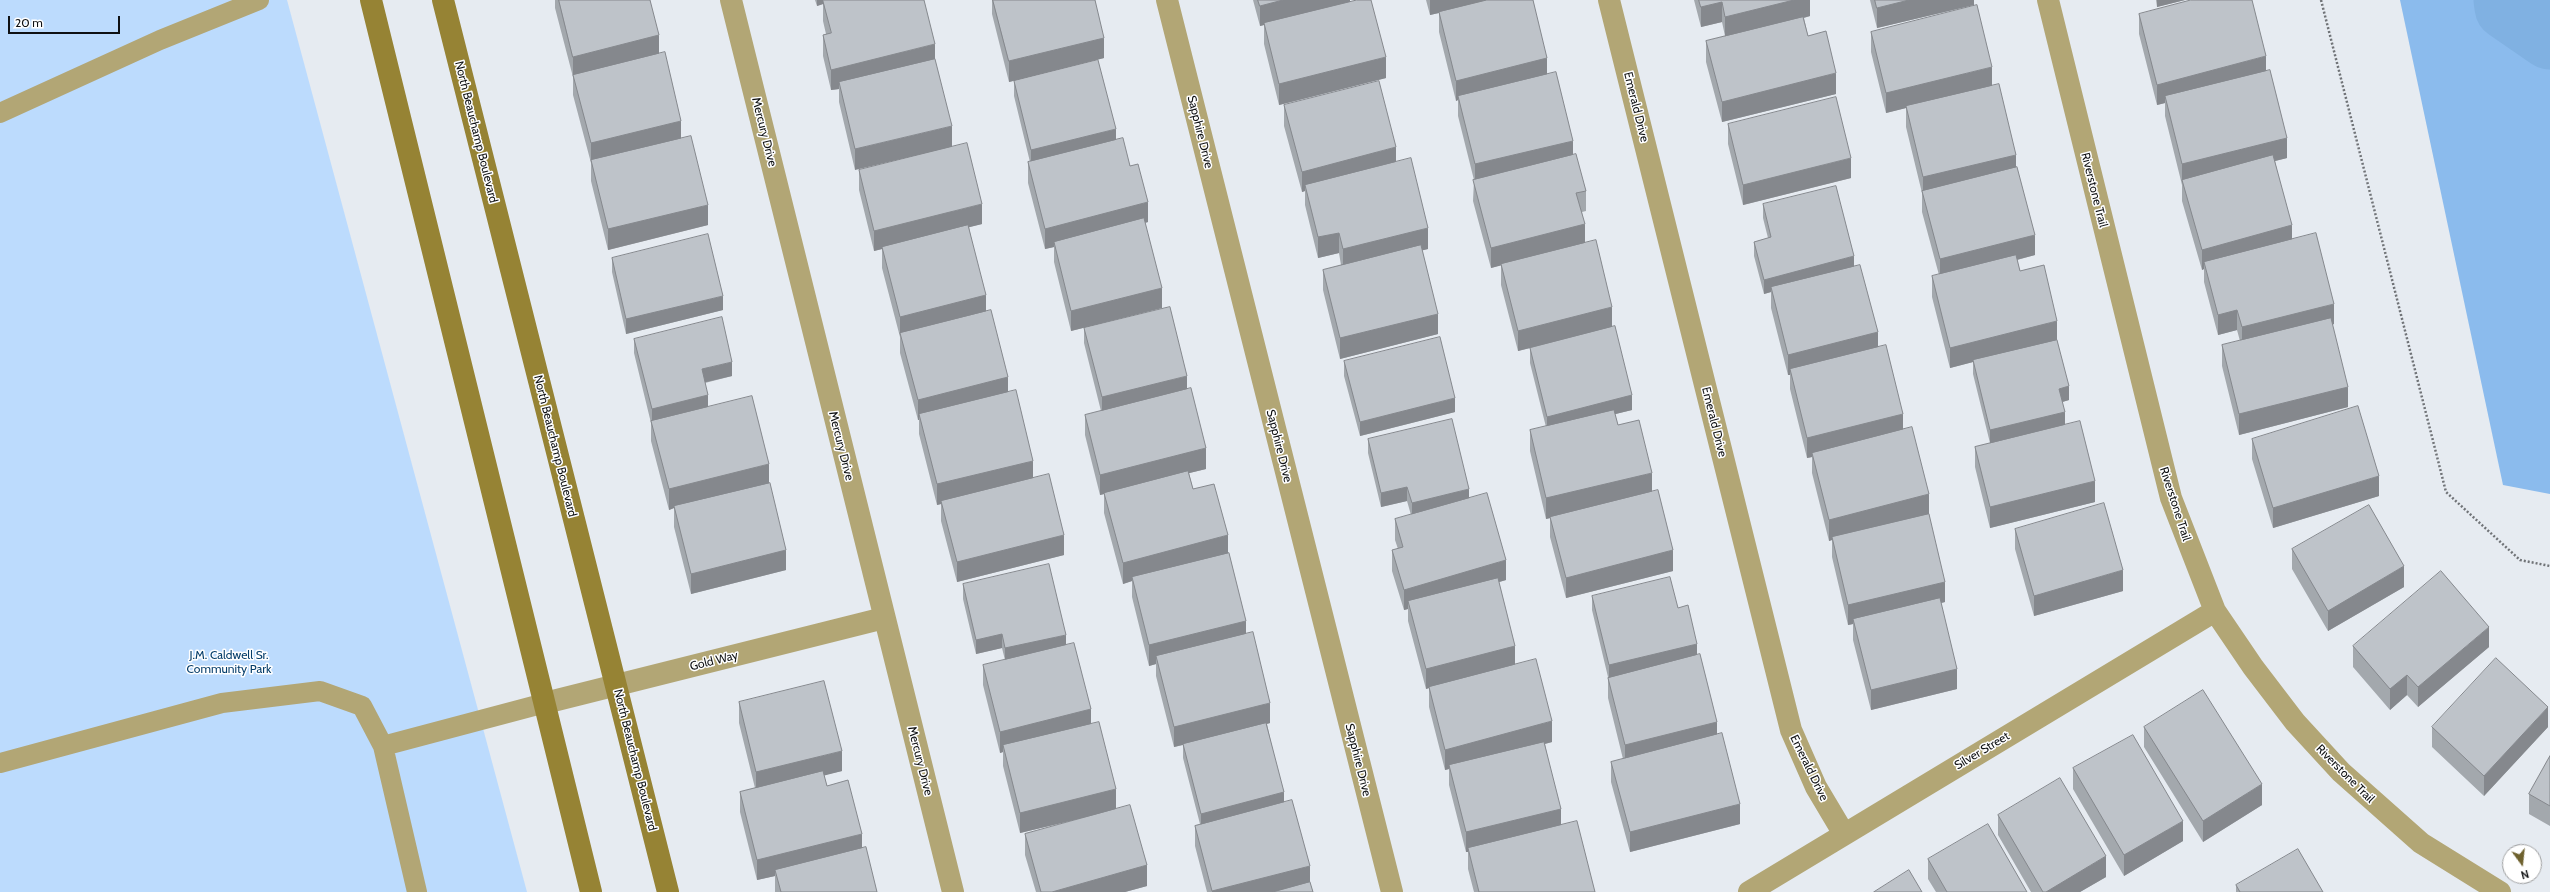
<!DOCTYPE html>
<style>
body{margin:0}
#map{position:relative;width:2550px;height:892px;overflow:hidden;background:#e6ebf1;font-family:Cabin,sans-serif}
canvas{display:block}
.north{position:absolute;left:2502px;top:844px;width:40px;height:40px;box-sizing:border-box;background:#fff;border:1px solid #9fa0a1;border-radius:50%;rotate:165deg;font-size:11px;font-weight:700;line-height:16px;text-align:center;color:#0f1113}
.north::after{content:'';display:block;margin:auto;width:14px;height:18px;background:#6e612e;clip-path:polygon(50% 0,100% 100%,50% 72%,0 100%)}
.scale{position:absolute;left:8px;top:16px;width:112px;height:18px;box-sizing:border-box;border:2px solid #0f1113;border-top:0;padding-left:5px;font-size:12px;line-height:14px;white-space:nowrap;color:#0f1113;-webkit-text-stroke:3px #fff;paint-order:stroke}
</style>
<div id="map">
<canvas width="2550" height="892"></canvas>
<div class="north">N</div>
<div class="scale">20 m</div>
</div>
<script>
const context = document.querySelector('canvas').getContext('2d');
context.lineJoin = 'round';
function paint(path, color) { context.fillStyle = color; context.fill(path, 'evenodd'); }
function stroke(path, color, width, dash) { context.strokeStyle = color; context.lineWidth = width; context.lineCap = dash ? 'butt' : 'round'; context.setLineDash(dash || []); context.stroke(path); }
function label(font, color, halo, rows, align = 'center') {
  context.font = font + ' Cabin,sans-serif'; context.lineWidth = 3; context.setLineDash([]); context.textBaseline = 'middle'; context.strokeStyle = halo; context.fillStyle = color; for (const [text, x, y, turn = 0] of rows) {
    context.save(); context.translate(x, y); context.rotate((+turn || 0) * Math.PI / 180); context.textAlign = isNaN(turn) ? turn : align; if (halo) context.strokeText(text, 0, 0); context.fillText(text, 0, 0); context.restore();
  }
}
const green = new Path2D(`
 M 0,0 L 287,0 L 527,892 L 0,892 Z`);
const forest = new Path2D(`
 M 2400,0 L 2550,0 L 2550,494 L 2503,485 Z`);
const river = new Path2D(`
 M 2507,0 L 2508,7 L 2550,36`);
const path = new Path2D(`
 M 2321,0 L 2446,492 L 2520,560 L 2550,566`);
const lane = new Path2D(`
 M 0,113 L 160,40 L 259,0
 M 0,763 L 222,703 L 320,691 L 362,706 L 383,746
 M 417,892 L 383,746 L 545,703`);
const street = new Path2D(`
 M 731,0 L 953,892
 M 1167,0 L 1392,892
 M 1609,0 L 1791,730 L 1816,787 L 1844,834
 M 2048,0 L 2171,498 L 2215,611 L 2253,667 L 2295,722 L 2341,772 L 2421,843 L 2500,892
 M 545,703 L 884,618
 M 1749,892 L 2215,611`);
const secondary = new Path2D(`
 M 371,0 L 591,892
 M 443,0 L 668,892`);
const wall = new Path2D(`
 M 555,0 L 650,0 L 659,54 L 681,138 L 708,225 L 608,250 L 591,181 L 591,163 L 573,95 L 573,77 L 555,8 Z
 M 815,0 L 924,0 L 855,170 L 839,102 L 839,89 L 831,90 L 823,56 L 823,35 L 826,34 L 823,21 L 823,4 L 817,6 Z
 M 992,0 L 1095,0 L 1104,58 L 1009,82 L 992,14 Z
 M 1253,0 L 1350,0 L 1350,2 L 1386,78 L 1279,105 L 1264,44 L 1264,25 L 1260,26 Z
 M 1426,0 L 1533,0 L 1547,74 L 1573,155 L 1586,191 L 1586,211 L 1582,212 L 1585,243 L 1612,327 L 1632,410 L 1615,414 L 1618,425 L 1652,491 L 1673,571 L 1566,598 L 1550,537 L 1550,518 L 1546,519 L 1530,451 L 1530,430 L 1546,427 L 1530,363 L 1530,348 L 1575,337 L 1518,351 L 1501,285 L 1501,265 L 1491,268 L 1473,201 L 1474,180 L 1458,116 L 1458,100 L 1456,101 L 1439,32 L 1439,13 L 1430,15 Z
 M 1694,0 L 1810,0 L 1810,16 L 1804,18 L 1808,36 L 1836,94 L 1722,122 L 1706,62 L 1706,41 L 1725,36 L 1722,22 L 1701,27 Z
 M 1870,0 L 1974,0 L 1974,5 L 1877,28 Z
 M 2156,0 L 2185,0 L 2157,7 Z
 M 2139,14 L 2266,71 L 2287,158 L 2275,161 L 2292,239 L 2334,324 L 2332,325 L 2348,407 L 2239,435 L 2222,366 L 2222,345 L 2240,341 L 2237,330 L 2218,335 L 2204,282 L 2204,269 L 2202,270 L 2182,201 L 2182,185 L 2165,116 L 2165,103 L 2157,105 L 2139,34 Z
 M 1871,32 L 1992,86 L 2016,167 L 2035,255 L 2017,260 L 2020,271 L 2057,341 L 2069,400 L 2062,402 L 2065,425 L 2095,502 L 1990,528 L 1975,467 L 1975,447 L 1990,443 L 1973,374 L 1973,362 L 1950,368 L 1932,297 L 1932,276 L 1939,275 L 1922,212 L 1922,193 L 1906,127 L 1906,108 L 1886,113 L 1871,52 Z
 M 1014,81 L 1116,140 L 1130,166 L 1148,222 L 1145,223 L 1162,308 L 1071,331 L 1054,262 L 1054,247 L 1045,249 L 1028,183 L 1028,162 L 1030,162 L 1014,96 Z
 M 1284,105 L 1396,162 L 1428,249 L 1422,250 L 1438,334 L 1340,359 L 1323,290 L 1323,270 L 1341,265 L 1339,253 L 1318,258 L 1305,205 L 1305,191 L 1302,192 L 1284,126 Z
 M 1728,124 L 1851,178 L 1743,205 L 1728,144 Z
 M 859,170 L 982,224 L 969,227 L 986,311 L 1008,392 L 1033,478 L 1064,555 L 957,582 L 941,521 L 941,504 L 937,505 L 919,434 L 919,420 L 918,420 L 900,353 L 900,337 L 882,268 L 882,249 L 874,251 L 859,190 Z
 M 1763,204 L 1854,266 L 1929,514 L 1945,602 L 1941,603 L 1957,689 L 1871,710 L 1853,640 L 1853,624 L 1848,625 L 1832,557 L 1832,540 L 1829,541 L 1812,473 L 1812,457 L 1807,458 L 1790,389 L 1790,375 L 1788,375 L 1771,308 L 1771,292 L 1764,294 L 1754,256 L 1754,242 L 1768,238 L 1763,218 Z
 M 612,258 L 723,310 L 626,334 L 612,272 Z
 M 1084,328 L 1187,389 L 1206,469 L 1189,473 L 1193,489 L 1228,553 L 1246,634 L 1270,723 L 1267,724 L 1284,802 L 1313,892 L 1207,892 L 1195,846 L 1195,826 L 1200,824 L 1183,758 L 1183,745 L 1174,747 L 1156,676 L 1156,664 L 1149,666 L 1132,597 L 1132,581 L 1123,584 L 1104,513 L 1104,494 L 1100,495 L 1085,435 L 1085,415 L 1101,411 L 1084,343 Z
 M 634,339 L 732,376 L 705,383 L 708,407 L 769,484 L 786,570 L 691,594 L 674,527 L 674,508 L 669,510 L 651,441 L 651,423 L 634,353 Z
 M 1344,361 L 1455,412 L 1360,436 L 1344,376 Z
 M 1368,439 L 1469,498 L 1506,580 L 1499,582 L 1515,664 L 1552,742 L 1545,744 L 1561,825 L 1595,892 L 1474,892 L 1468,869 L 1468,852 L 1466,852 L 1449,785 L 1449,769 L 1445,770 L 1429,707 L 1429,688 L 1426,689 L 1408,621 L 1408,609 L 1404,610 L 1392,571 L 1392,550 L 1398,549 L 1395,540 L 1395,519 L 1411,515 L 1407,501 L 1381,507 L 1368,453 Z
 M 2252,439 L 2379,496 L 2273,528 L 2252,459 Z
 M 2015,529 L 2123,591 L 2034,616 L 2015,549 Z
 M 2292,549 L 2404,587 L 2328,631 L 2292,569 Z
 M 963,584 L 1066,645 L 1091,724 L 1116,809 L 1147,886 L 1125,892 L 1036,892 L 1025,855 L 1025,834 L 1095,815 L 1020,833 L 1003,766 L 1003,752 L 1000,753 L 983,685 L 983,665 L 1005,660 L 1002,648 L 976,654 L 963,599 Z
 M 1592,596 L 1678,608 L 1697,655 L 1740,824 L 1630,852 L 1611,782 L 1611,762 L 1623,759 L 1608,698 L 1608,677 L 1592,610 Z
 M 2353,646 L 2489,647 L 2418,707 L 2407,695 L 2390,710 L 2353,667 Z
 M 739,702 L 842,771 L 824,775 L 827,786 L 862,848 L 877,892 L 775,892 L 775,876 L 757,880 L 740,812 L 740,792 L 755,788 L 739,723 Z
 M 2144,727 L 2262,805 L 2203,842 L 2144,747 Z
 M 2432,727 L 2548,727 L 2484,796 L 2432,747 Z
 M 2550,756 L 2550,826 L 2529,814 L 2529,794 Z
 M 2073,768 L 2183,841 L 2124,876 L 2073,789 Z
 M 1998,815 L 2106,877 L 2080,892 L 2031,892 L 1998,835 Z
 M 1928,859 L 2027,892 L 1936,892 L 1928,879 Z
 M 2236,885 L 2323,892 L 2236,892 Z`);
const shadedWall = new Path2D(`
 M 817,0 L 839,0 L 823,0 L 823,4 L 817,6 Z
 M 1283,0 L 1350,0 L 1350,4 L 1264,23 L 1264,25 L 1260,26 L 1260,6 Z
 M 1430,0 L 1494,0 L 1430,15 Z
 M 1794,0 L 1810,0 L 1810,16 L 1725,38 L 1725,17 Z
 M 1909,0 L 1974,0 L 1974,5 L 1877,28 L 1877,8 Z
 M 2157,0 L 2185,0 L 2157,7 Z
 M 1722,2 L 1722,22 L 1701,27 L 1701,7 Z
 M 659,35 L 659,55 L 573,75 L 573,57 Z
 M 1104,38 L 1104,58 L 1009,82 L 1009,61 Z
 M 935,44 L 935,65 L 839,82 L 839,89 L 831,90 L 831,70 Z
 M 2266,56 L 2266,76 L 2165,96 L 2165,103 L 2157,105 L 2157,85 Z
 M 1386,57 L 1386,78 L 1279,105 L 1279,84 Z
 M 1547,58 L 1547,78 L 1458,96 L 1458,100 L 1456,101 L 1456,81 Z
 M 1992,67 L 1992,87 L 1906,106 L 1906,108 L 1886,113 L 1886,93 Z
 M 1836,73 L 1836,94 L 1722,122 L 1722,102 Z
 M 681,121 L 681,141 L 591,160 L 591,163 L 591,143 Z
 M 952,126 L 952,147 L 855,170 L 855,149 Z
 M 1116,129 L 1116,143 L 1031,165 L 1031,150 Z
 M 2287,138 L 2287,158 L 2183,184 L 2182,180 L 2182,185 L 2182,164 Z
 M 1573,141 L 1573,162 L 1475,185 L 1475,164 Z
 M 1396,147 L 1396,167 L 1305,185 L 1305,191 L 1302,192 L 1302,172 Z
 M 2016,155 L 2016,175 L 1923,195 L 1923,177 Z
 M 1851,158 L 1851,178 L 1743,205 L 1743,185 Z
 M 1148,202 L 1148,222 L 1055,246 L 1054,242 L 1054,247 L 1045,249 L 1045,229 Z
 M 982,204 L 982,224 L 883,249 L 882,247 L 882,249 L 874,251 L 874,231 Z
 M 708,205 L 708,225 L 608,250 L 608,229 Z
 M 1585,224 L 1585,244 L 1491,268 L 1491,248 Z
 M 2292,225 L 2292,245 L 2204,262 L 2204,269 L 2202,270 L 2202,250 Z
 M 1428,228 L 1428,249 L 1343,270 L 1343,249 Z
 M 1339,233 L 1339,253 L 1318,258 L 1318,237 Z
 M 2035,235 L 2035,255 L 1940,280 L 1940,259 Z
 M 1854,256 L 1854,271 L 1771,287 L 1771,292 L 1764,294 L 1764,280 Z
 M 1162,288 L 1162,308 L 1071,331 L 1071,311 Z
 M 986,295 L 986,315 L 900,333 L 900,337 L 900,317 Z
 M 723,296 L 723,310 L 626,334 L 626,319 Z
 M 2334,304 L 2334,324 L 2242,348 L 2242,327 Z
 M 1612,307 L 1612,327 L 1518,351 L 1518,331 Z
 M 2237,310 L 2237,330 L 2218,335 L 2218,315 Z
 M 1438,314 L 1438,334 L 1340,359 L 1340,338 Z
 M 2057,321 L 2057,341 L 1973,360 L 1973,362 L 1950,368 L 1950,348 Z
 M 1878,332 L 1878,352 L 1790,369 L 1790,375 L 1788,375 L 1788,355 Z
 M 732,362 L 732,376 L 702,383 L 702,369 Z
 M 1187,376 L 1187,390 L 1102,412 L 1102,397 Z
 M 1008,377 L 1008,397 L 919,414 L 919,420 L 918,420 L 918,400 Z
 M 2069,386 L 2069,400 L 2059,403 L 2059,389 Z
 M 2348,387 L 2348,407 L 2239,435 L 2239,414 Z
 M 708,395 L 708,409 L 652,421 L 652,409 Z
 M 1632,395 L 1632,410 L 1547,431 L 1547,417 Z
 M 1455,398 L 1455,412 L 1360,436 L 1360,422 Z
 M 2065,412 L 2065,426 L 1990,445 L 1990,430 Z
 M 1903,414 L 1903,434 L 1812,453 L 1812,457 L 1807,458 L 1807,438 Z
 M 1206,448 L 1206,469 L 1100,495 L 1100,475 Z
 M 1033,461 L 1033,481 L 941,501 L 941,504 L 937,505 L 937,484 Z
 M 769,464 L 769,485 L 674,506 L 674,508 L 669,510 L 669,489 Z
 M 1652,473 L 1652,493 L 1546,519 L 1546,498 Z
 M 2379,476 L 2379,496 L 2273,528 L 2273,508 Z
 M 2095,481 L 2095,502 L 1990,528 L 1990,507 Z
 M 1407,487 L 1407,501 L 1381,507 L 1381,493 Z
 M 1469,489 L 1469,503 L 1412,517 L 1412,503 Z
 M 1929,494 L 1929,514 L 1832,537 L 1832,540 L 1829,541 L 1829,520 Z
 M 1064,535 L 1064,555 L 957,582 L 957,562 Z
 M 1228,535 L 1228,555 L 1132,577 L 1132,581 L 1123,584 L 1123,563 Z
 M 786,550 L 786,570 L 691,594 L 691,574 Z
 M 1673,550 L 1673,571 L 1566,598 L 1566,578 Z
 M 1506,560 L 1506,580 L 1410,608 L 1408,601 L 1408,609 L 1404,610 L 1404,590 Z
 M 2404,566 L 2404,587 L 2328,631 L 2328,611 Z
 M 2123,570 L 2123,591 L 2034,616 L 2034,596 Z
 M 1945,582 L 1945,602 L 1854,624 L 1853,619 L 1853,624 L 1848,625 L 1848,605 Z
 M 1246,621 L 1246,641 L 1156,656 L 1156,664 L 1149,666 L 1149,645 Z
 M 2489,627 L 2489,647 L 2418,707 L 2418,687 Z
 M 1002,634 L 1002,648 L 976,654 L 976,640 Z
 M 1066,635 L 1066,649 L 1005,663 L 1005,648 Z
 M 1697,644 L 1697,658 L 1609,680 L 1609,665 Z
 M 1515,646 L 1515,667 L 1429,687 L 1429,688 L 1426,689 L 1426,669 Z
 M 1957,669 L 1957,689 L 1871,710 L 1871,690 Z
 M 2407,675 L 2407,695 L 2390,710 L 2390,689 Z
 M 1270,703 L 1270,723 L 1174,747 L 1174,727 Z
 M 2548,707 L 2548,727 L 2484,796 L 2484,776 Z
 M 1091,709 L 1091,729 L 1003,745 L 1003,752 L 1000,753 L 1000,732 Z
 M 1552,721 L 1552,742 L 1450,768 L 1449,765 L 1449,769 L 1445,770 L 1445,750 Z
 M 1717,722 L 1717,743 L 1625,765 L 1625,745 Z
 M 842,751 L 842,771 L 756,793 L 756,772 Z
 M 2262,784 L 2262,805 L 2203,842 L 2203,821 Z
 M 1116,789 L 1116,810 L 1020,833 L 1020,813 Z
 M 1284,792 L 1284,807 L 1201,828 L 1201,814 Z
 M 1740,804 L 1740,824 L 1630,852 L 1630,832 Z
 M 1561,809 L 1561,829 L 1468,848 L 1468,852 L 1466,852 L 1466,832 Z
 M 2183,821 L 2183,841 L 2124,876 L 2124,855 Z
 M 862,834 L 862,854 L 775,870 L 775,876 L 757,880 L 757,860 Z
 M 2106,856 L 2106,877 L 2080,892 L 2046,892 Z
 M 1147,865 L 1147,886 L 1125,892 L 1052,892 Z
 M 1310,866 L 1310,886 L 1286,892 L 1212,892 L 1212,891 Z`);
const building = new Path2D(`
 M 559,0 L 650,0 L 659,35 L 573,57 Z
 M 823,0 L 924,0 L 935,44 L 831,70 L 823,35 L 831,33 Z
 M 993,0 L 1095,0 L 1104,38 L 1009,61 Z
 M 1258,0 L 1283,0 L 1260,6 Z
 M 1357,0 L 1371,0 L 1386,57 L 1279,84 L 1264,23 Z
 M 1487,0 L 1533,0 L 1547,58 L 1456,81 L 1439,12 Z
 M 1699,0 L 1794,0 L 1725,17 L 1722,2 L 1701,7 Z
 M 1875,0 L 1909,0 L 1877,8 Z
 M 2191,0 L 2252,0 L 2266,56 L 2157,85 L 2139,14 Z
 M 1977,5 L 1992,67 L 1886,93 L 1871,32 Z
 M 1803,17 L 1808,36 L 1826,31 L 1836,73 L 1722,102 L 1706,41 Z
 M 665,52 L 681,121 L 591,143 L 573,75 Z
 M 935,59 L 952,126 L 855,149 L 839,82 Z
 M 1098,60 L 1116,129 L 1031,150 L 1014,81 Z
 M 2270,70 L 2287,138 L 2182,164 L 2165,96 Z
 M 1556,72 L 1573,141 L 1475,164 L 1458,96 Z
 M 1379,81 L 1396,147 L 1302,172 L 1284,105 Z
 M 1999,84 L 2016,155 L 1923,177 L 1906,106 Z
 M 1836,97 L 1851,158 L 1743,185 L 1728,124 Z
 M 691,136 L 708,205 L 608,229 L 591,160 Z
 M 1123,138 L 1130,166 L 1138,164 L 1148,202 L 1045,229 L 1028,162 Z
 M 967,143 L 982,204 L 874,231 L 859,170 Z
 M 1576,154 L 1586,191 L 1576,193 L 1585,224 L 1491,248 L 1473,180 Z
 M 2273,155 L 2292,225 L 2202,250 L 2182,180 Z
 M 1411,158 L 1428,228 L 1343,249 L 1339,233 L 1318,237 L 1305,185 Z
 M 2017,167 L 2035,235 L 1940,259 L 1922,191 Z
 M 1836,186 L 1854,256 L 1764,280 L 1754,242 L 1771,237 L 1763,204 Z
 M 1144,218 L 1162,288 L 1071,311 L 1054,242 Z
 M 968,225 L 986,295 L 900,317 L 882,247 Z
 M 2316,233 L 2334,304 L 2242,327 L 2237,310 L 2218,315 L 2204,262 Z
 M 708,234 L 723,296 L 626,319 L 612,258 Z
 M 1596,240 L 1612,307 L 1518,331 L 1501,264 Z
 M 1421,245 L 1438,314 L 1340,338 L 1323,270 Z
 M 2016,255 L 2020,271 L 2044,265 L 2057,321 L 1950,348 L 1932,276 Z
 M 1860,265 L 1878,332 L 1788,355 L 1771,287 Z
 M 1170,307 L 1187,376 L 1102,397 L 1084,328 Z
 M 991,310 L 1008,377 L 918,400 L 900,333 Z
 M 722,317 L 732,362 L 702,369 L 708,395 L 652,409 L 634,339 Z
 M 2331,318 L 2348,387 L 2239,414 L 2222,345 Z
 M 1615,326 L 1632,395 L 1547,417 L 1530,348 Z
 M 1440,337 L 1455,398 L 1360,422 L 1344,361 Z
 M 2057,340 L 2069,386 L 2059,389 L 2065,412 L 1990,430 L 1973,360 Z
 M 1886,345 L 1903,414 L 1807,438 L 1790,369 Z
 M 1191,388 L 1206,448 L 1100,475 L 1085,415 Z
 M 1016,390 L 1033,461 L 937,484 L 919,414 Z
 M 752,396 L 769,464 L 669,489 L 651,421 Z
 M 2358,406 L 2379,476 L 2273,508 L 2252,439 Z
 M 1614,410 L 1618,425 L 1639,420 L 1652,473 L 1546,498 L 1530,430 Z
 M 1452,419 L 1469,489 L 1412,503 L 1407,487 L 1381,493 L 1368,439 Z
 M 2080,421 L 2095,481 L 1990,507 L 1975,447 Z
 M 1912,427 L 1929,494 L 1829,520 L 1812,453 Z
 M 1188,471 L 1193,489 L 1214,484 L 1228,535 L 1123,563 L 1104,493 Z
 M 1049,474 L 1064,535 L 957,562 L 941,501 Z
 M 770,483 L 786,550 L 691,574 L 674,506 Z
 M 1658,490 L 1673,550 L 1566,578 L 1550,517 Z
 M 1487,493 L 1506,560 L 1404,590 L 1392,550 L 1403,547 L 1395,519 Z
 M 2104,503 L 2123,570 L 2034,596 L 2015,529 Z
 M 2369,505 L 2404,566 L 2328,611 L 2292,549 Z
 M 1929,514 L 1945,582 L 1848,605 L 1832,537 Z
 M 1229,553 L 1246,621 L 1149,645 L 1132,577 Z
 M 1049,564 L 1066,635 L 1005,648 L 1002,634 L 976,640 L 963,584 Z
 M 2441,571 L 2489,627 L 2418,687 L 2407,675 L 2390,689 L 2353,646 Z
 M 1670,577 L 1678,608 L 1688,605 L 1697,644 L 1609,665 L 1592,596 Z
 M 1498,578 L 1515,646 L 1426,669 L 1408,601 Z
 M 1940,598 L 1957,669 L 1871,690 L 1853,619 Z
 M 1253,632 L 1270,703 L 1174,727 L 1156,656 Z
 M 1074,643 L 1091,709 L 1000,732 L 983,665 Z
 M 1700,654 L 1717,722 L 1625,745 L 1608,678 Z
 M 2496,658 L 2548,707 L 2484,776 L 2432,727 Z
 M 1536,659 L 1552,721 L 1445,750 L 1429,687 Z
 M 824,681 L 842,751 L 756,772 L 739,702 Z
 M 2203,690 L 2262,784 L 2203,821 L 2144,727 Z
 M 1099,722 L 1116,789 L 1020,813 L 1003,745 Z
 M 1266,723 L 1284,792 L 1201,814 L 1183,744 Z
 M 1722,733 L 1740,804 L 1630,832 L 1611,762 Z
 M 2133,735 L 2183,821 L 2124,855 L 2073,768 Z
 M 1544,742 L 1561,809 L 1466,832 L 1449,765 Z
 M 2550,756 L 2550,806 L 2529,794 Z
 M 823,771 L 827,786 L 848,780 L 862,834 L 757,860 L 740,792 Z
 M 2060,778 L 2106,856 L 2046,892 L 2043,892 L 1998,815 Z
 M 1292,800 L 1310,866 L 1212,891 L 1195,826 Z
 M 1130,805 L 1147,865 L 1052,892 L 1041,892 L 1025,834 Z
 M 1577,821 L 1595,892 L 1479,892 L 1468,848 Z
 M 1988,824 L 2027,892 L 1947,892 L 1928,859 Z
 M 866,847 L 877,892 L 781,892 L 775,870 Z
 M 2298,849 L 2323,892 L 2240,892 L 2236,885 Z
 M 1909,870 L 1922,892 L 1874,892 Z
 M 1310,882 L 1313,892 L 1273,892 Z`);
const streetNames = [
 ["Emerald Drive",1636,107,76],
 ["North Beauchamp Boulevard",476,132,76],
 ["Mercury Drive",764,132,76],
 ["Sapphire Drive",1200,132,76],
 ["Riverstone Trail",2094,190,76],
 ["Emerald Drive",1714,422,76],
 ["North Beauchamp Boulevard",555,446,76],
 ["Mercury Drive",841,446,76],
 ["Sapphire Drive",1279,446,76],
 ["Riverstone Trail",2175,504,72],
 ["Gold Way",714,661,-14],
 ["Silver Street",1982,751,-31],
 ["North Beauchamp Boulevard",635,760,76],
 ["Sapphire Drive",1358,760,76],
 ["Mercury Drive",920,761,76],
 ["Emerald Drive",1809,768,64],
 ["Riverstone Trail",2345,774,45]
];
const parkNames = [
 ["J.M. Caldwell Sr.",229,655],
 ["Community Park",229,669]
];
paint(green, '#bcdbfd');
paint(forest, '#8bbbed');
stroke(river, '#80b1e2', 67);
stroke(path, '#707377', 2.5, [2, 2]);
stroke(lane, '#b2a675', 20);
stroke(street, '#b2a675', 22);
stroke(secondary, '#968334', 22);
paint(wall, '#a3a8ad');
paint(shadedWall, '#85888d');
paint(building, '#bec3c9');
stroke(building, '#85888d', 1);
label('12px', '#0f1113', '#fff', streetNames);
label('12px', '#043d6a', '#fff', parkNames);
</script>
